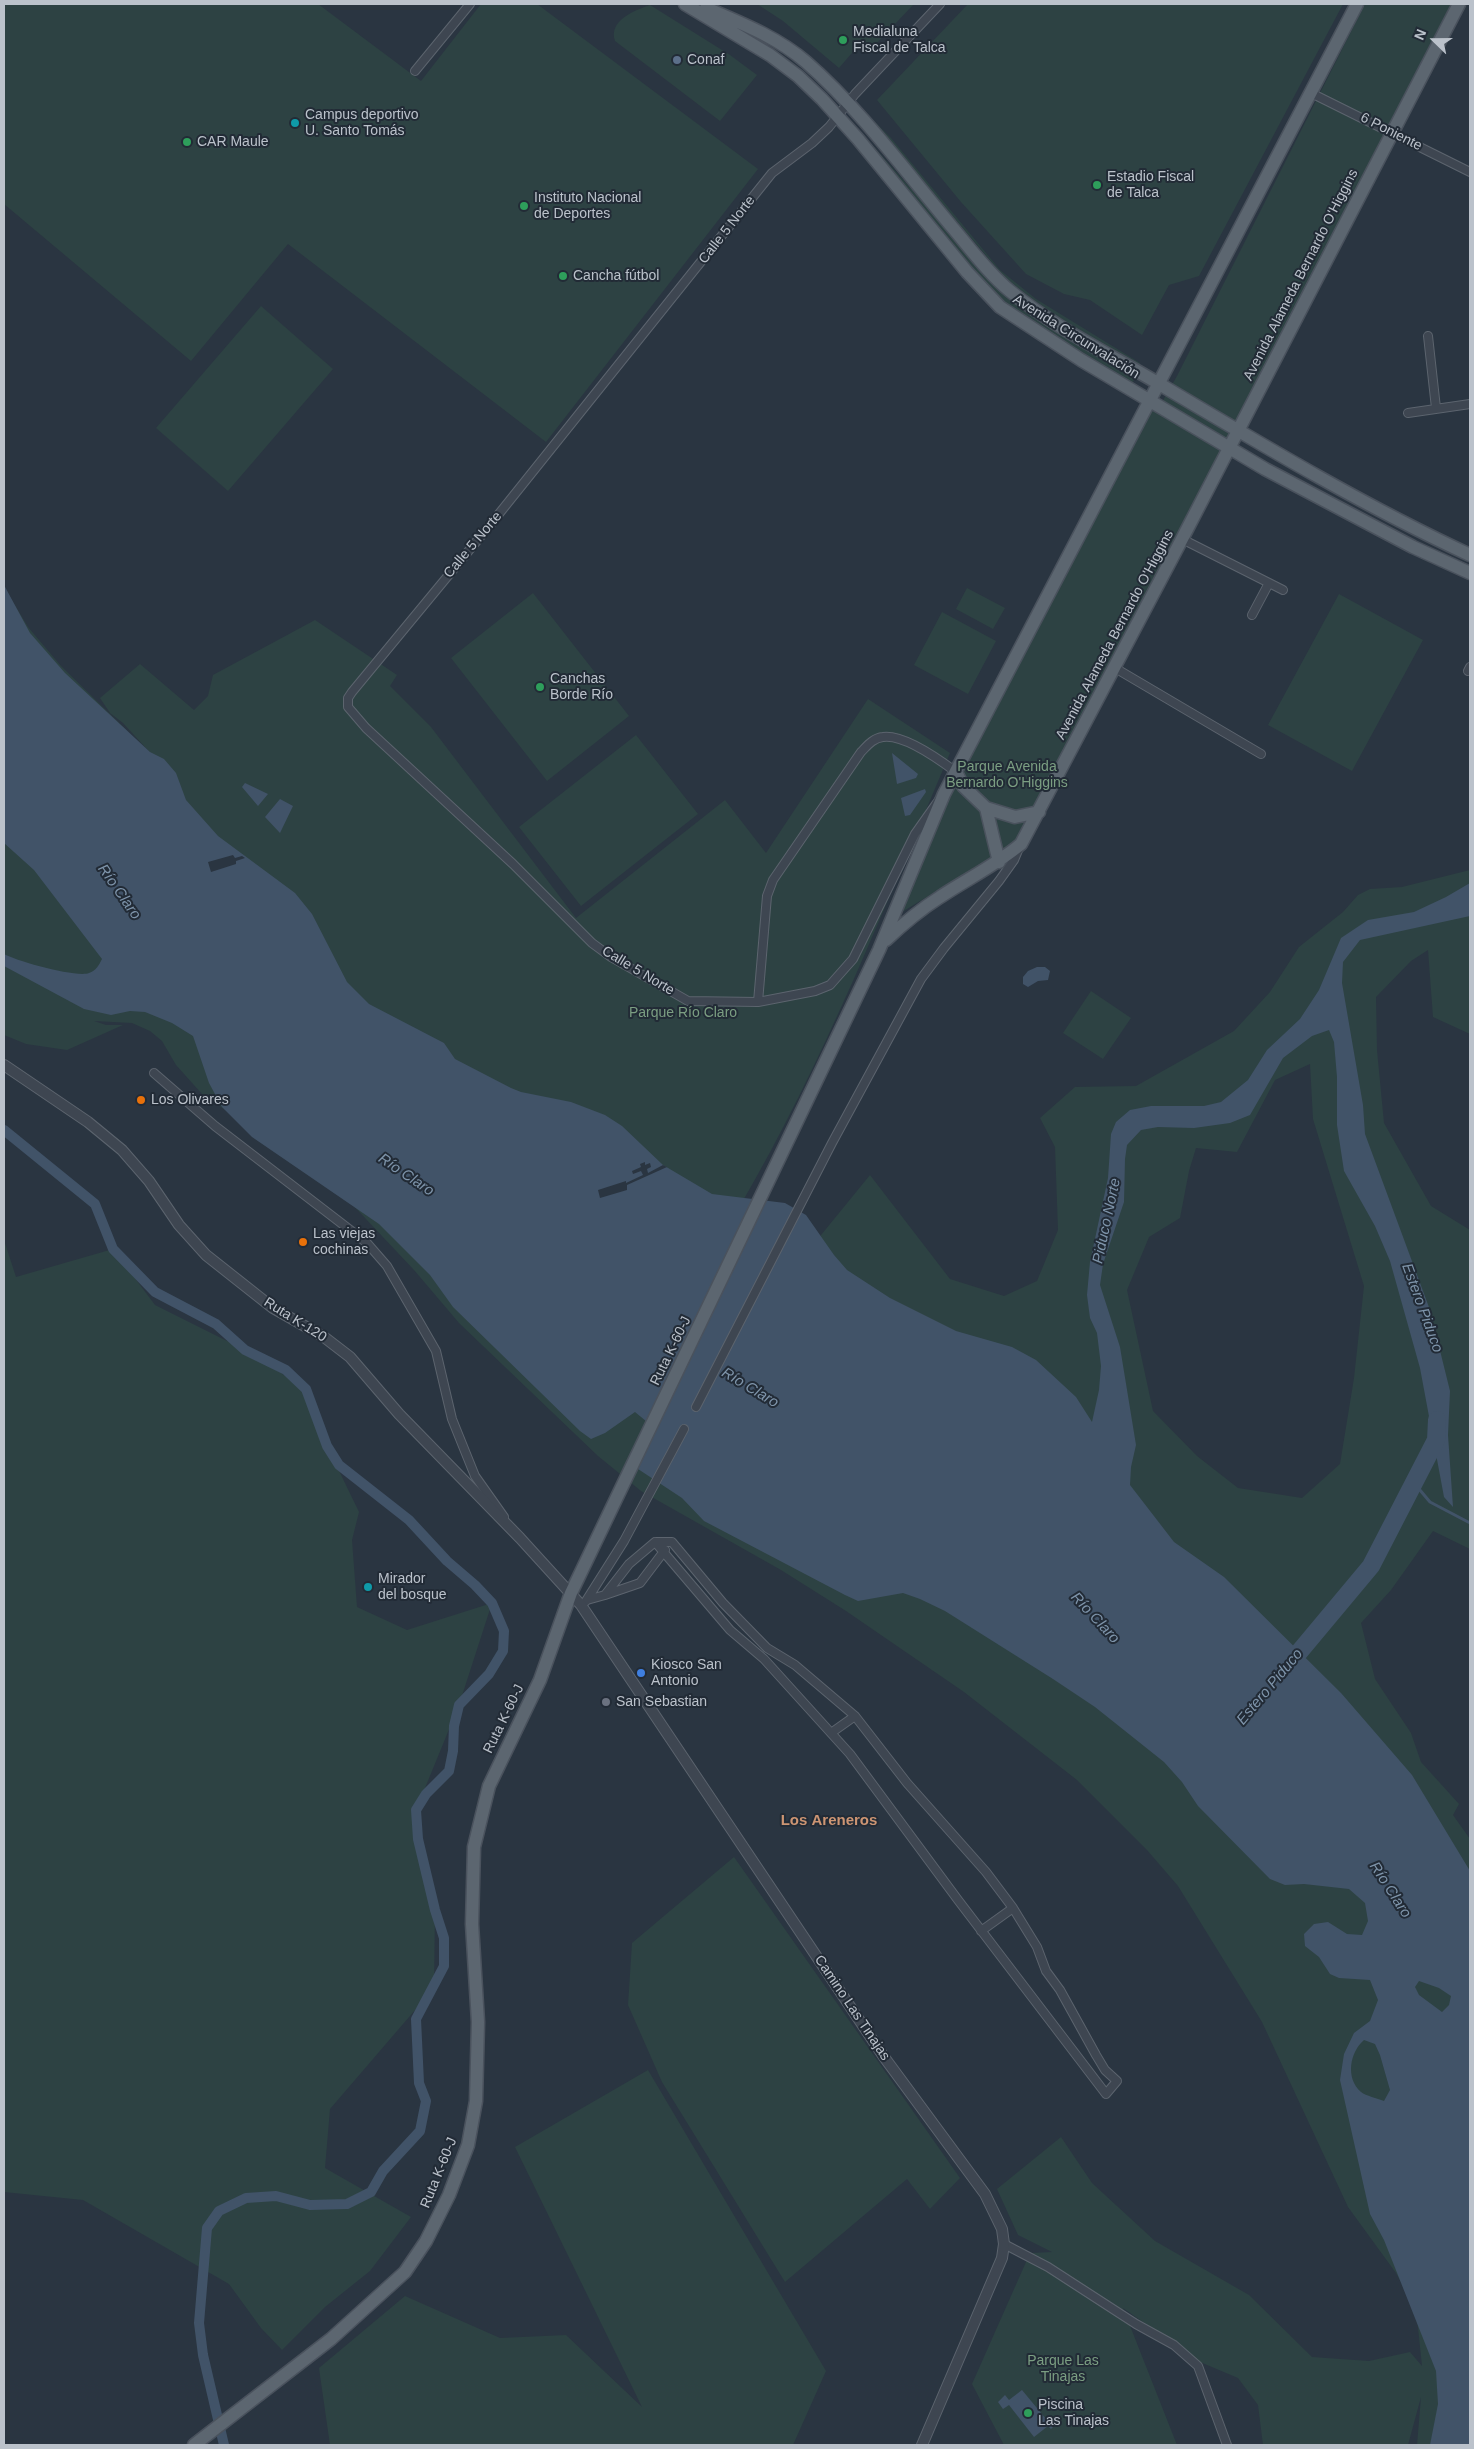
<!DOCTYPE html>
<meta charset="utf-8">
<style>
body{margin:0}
#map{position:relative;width:1474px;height:2449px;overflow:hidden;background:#2a3541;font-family:Helvetica,sans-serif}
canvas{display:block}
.frame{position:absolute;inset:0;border:5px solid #bbc2cb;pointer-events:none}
.north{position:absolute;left:1409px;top:15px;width:50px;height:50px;-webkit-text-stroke:4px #222b36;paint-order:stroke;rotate:292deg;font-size:14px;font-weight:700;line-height:20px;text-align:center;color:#bbc2cb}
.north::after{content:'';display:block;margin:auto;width:18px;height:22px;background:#bbc2cb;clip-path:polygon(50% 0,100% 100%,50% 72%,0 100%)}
</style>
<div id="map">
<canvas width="1474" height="2449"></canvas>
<div class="frame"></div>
<div class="north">N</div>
</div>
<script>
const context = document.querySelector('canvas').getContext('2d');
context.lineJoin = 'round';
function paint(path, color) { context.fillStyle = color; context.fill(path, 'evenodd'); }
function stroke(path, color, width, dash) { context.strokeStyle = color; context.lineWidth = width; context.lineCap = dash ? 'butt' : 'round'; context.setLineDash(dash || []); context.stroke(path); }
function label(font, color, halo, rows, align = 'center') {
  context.font = font + ' Helvetica,sans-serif'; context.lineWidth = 4; context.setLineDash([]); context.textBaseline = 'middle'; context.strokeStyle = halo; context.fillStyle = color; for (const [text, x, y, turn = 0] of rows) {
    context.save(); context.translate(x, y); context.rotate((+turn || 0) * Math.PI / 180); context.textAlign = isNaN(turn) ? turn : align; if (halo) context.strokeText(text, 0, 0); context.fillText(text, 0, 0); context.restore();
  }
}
const green = new Path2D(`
 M 4,4 L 318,4 L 421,81 L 481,4 L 537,4 L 758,169 L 546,442 L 288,244 L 191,361 L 4,204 Z
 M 757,4 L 914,4 L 875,45 L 858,46 L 839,68 L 783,21 Z
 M 968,4 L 1343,4 L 1199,276 L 1169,285 L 1142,335 L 1090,300 L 1064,294 L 1026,274 L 961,202 L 877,100 Z
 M 1365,4 L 1451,4 L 1030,821 L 1014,842 L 992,860 L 945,886 L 902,912 L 950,796 L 968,761 L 1149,415 L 1152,411 L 1157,411 L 1177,376 Z
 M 650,5 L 730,55 L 757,75 L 720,121 L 615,41 C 608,20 636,10 650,5 Z
 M 859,106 L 891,138 L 1000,270 L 1036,299 L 1140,363 L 1139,366 L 1044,308 L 1006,279 Z
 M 852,122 L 1006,296 L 1037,318 L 1136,377 L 1132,383 L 1021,316 L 992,292 L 852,124 Z
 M 261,306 L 333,369 L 228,491 L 156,428 Z
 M 4,587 L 28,627 L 61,666 L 155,758 L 123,723 L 110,713 L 100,698 L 140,664 L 194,710 L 208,696 L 213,675 L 315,620 L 397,675 L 390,686 L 431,727 L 576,918 L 725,800 L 766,853 L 868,699 L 950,753 C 885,906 824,1062 740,1206 L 817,1240 L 870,1175 L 950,1279 L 1004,1296 L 1037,1281 L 1058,1230 L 1055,1147 L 1040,1118 L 1075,1087 L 1136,1086 L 1234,1031 L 1270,992 L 1299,947 L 1343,912 L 1358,895 L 1370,889 L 1402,887 L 1470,870 L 1470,1034 L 1433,1017 L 1428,950 L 1411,961 L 1376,997 L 1377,1050 L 1384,1123 L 1431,1206 L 1470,1230 L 1470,1549 L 1433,1531 L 1391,1590 L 1361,1623 L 1375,1679 L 1411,1733 L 1421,1762 L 1459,1804 L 1453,1815 L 1470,1839 L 1470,2445 L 1417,2445 L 1421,2397 L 1408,2445 L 1263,2445 L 1258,2405 L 1238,2378 L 1200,2362 L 1123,2308 L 1177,2445 L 1004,2445 L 972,2384 L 1030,2253 L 1052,2252 L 1018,2235 L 997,2189 L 1061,2137 L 1092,2183 L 1155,2241 L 1249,2295 L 1312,2357 L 1369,2361 L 1410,2352 L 1422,2366 L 1416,2309 L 1396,2273 L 1348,2207 L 1262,2022 L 1178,1886 L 1147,1850 L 1077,1780 L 964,1692 L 846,1611 L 781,1570 L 641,1491 L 598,1456 L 459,1323 L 414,1270 L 333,1184 L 202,1094 L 176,1065 L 162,1041 L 150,1031 L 132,1023 L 94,1021 L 106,1025 L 123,1025 L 67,1050 L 26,1044 L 4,1035 ZM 242,856 L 273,879 L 253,876 ZM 1310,1064 L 1313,1119 L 1364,1286 L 1354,1378 L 1340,1464 L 1302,1498 L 1238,1488 L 1197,1456 L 1153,1411 L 1127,1290 L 1149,1237 L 1180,1218 L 1189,1171 L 1196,1148 L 1237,1152 L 1275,1080 Z
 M 967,588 L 1005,608 L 993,629 L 956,609 Z
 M 533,593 L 629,716 L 547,781 L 451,658 Z
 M 1339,594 L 1423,640 L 1352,771 L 1268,725 Z
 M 942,612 L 996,641 L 968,694 L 914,665 Z
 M 636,735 L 698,814 L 581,906 L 519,827 Z
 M 1091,991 L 1131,1018 L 1103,1059 L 1063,1033 Z
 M 4,1240 L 16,1277 L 113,1249 L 155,1305 L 245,1350 L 306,1389 L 327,1446 L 359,1512 L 352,1540 L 357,1607 L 407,1630 L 492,1603 L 459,1705 L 416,1810 L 435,1910 L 434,1988 L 330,2109 L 325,2168 L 411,2217 L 370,2271 L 325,2307 L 282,2350 L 261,2328 L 229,2284 L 83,2200 L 4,2192 Z
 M 734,1857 L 960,2178 L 930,2209 L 907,2179 L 785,2282 L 662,2082 L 628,2005 L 632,1943 Z
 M 648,2070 L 826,2371 L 793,2445 L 330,2445 L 319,2368 L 405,2296 L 500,2338 L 566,2335 L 642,2407 L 515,2147 Z`);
const water = new Path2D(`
 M 4,585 L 30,633 L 65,673 L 150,752 L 164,759 L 176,773 L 186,800 L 218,836 L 295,893 L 312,914 L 347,982 L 369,1004 L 444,1043 L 455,1059 L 511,1088 L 521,1092 L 571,1102 L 605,1115 L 622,1126 L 663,1165 L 712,1194 L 785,1203 L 806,1215 L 834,1255 L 847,1270 L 890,1298 L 956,1331 L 1012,1347 L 1036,1360 L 1076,1397 L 1092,1422 L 1099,1390 L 1101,1366 L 1097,1333 L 1090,1318 L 1087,1295 L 1090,1262 L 1108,1178 L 1111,1134 L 1116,1122 L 1130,1110 L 1151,1106 L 1204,1106 L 1221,1102 L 1248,1080 L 1267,1050 L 1300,1019 L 1319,990 L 1341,938 L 1368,920 L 1414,912 L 1446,897 L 1470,883 L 1470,916 L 1360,940 L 1343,962 L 1342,983 L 1363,1105 L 1365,1134 L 1430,1310 L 1450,1391 L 1448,1435 L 1453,1507 L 1444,1497 L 1420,1368 L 1390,1261 L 1375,1226 L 1344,1171 L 1337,1125 L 1337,1077 L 1334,1042 L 1329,1030 L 1312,1036 L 1283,1058 L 1250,1115 L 1230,1123 L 1194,1128 L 1158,1127 L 1141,1130 L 1127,1145 L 1125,1159 L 1124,1202 L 1103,1264 L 1100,1285 L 1120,1347 L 1136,1445 L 1131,1467 L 1130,1485 L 1174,1542 L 1224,1577 L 1341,1693 L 1412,1775 L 1470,1871 L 1470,2445 L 1430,2445 L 1438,2404 L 1436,2371 L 1384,2240 L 1370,2214 L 1340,2080 L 1344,2054 L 1354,2033 L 1370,2021 L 1378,2000 L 1370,1980 L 1339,1978 L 1330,1974 L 1319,1957 L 1305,1946 L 1304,1934 L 1314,1924 L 1328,1922 L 1347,1934 L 1362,1935 L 1368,1921 L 1365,1903 L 1349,1889 L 1304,1884 L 1285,1885 L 1270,1879 L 1198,1806 L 1182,1782 L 1164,1762 L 1095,1707 L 1053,1679 L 945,1611 L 920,1599 L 903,1593 L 858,1601 L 845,1595 L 704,1521 L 682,1498 L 638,1469 L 652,1426 L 635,1412 L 605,1433 L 591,1439 L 580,1431 L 453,1307 L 430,1275 L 379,1224 L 252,1137 L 222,1107 L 209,1083 L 193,1036 L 172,1023 L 145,1012 L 130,1011 L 111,1015 L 84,1009 L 4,966 L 4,954 C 16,961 77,978 89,973 C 96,971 99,965 102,959 L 34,870 L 4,843 ZM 1419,1981 L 1439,1988 L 1451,1996 L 1449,2005 L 1442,2012 L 1419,1995 L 1415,1987 ZM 1364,2040 L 1375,2044 L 1380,2055 L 1390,2090 L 1384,2101 C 1377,2098 1366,2096 1361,2092 C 1345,2078 1350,2052 1364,2040 Z
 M 892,753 L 918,774 L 916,778 L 897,784 Z
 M 245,783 L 268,794 L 258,806 L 242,787 Z
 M 925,789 L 926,792 L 910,815 L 905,816 L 901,798 Z
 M 280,799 L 293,806 L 280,833 L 265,817 Z
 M 1037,967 L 1045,967 L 1050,971 L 1048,980 L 1038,981 L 1028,987 L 1023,984 L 1023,977 L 1028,971 Z
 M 1022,2390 L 1046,2419 L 1051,2416 L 1057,2423 L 1051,2429 L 1048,2426 L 1034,2437 L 1009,2405 L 1003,2409 L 998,2402 L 1005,2395 L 1009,2400 Z`);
const pier = new Path2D(`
 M 233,855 L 235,858 L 242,856 L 245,858 L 236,861 L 236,864 L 211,872 L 208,862 Z
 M 645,1162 L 645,1165 L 650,1163 L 651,1167 L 647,1169 L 648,1173 L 663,1165 L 667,1167 L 627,1185 L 627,1190 L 600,1198 L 598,1190 L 626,1181 L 626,1183 L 643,1175 L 641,1171 L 633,1174 L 632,1171 L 641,1167 L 640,1164 Z`);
const stream = new Path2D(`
 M 1414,1483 L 1430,1502 L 1470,1523`);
const canal = new Path2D(`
 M 4,1130 L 95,1204 L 113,1249 L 155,1292 L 216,1324 L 245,1350 L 286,1370 L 306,1389 L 327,1446 L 339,1465 L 409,1520 L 447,1561 L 475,1585 L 492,1603 L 504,1631 L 503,1651 L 489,1674 L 459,1705 L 454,1726 L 453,1751 L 449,1771 L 426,1794 L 416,1810 L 418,1839 L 435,1910 L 444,1938 L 444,1966 L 416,2019 L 419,2083 L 426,2101 L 420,2131 L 383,2171 L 371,2192 L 347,2204 L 310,2205 L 276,2196 L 246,2198 L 219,2211 L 207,2228 L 199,2323 L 203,2355 L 224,2445`);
const river = new Path2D(`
 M 1285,1669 L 1371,1566 L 1436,1440 L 1437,1420`);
const minor = new Path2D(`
 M 415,71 L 470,4
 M 1311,93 L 1470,172
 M 1428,336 L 1436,408
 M 1408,413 L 1470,404
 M 1182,539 L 1283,590
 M 1252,615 L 1269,583
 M 1115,668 L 1261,754
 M 1468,671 L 1470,667
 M 939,800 L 915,834 L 853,959 L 830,985 L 815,991 L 758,1002 L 688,1001 L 611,957 L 592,943 L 513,864 L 366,728 L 348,707 L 348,698 L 352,692 L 490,525 L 772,173 L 812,143 L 829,127 L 855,94 L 940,4
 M 758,1002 L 767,896 L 773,880 L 861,752 C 867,746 873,738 883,737 C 904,734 940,760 956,772
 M 154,1073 L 215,1126 L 367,1243 L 387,1266 L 436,1351 L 452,1419 L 475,1476 L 504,1517
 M 696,1407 L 832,1143 L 921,979 L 944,948 L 999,881 L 1014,860 L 1019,848
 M 605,1595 L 640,1583 L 665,1550
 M 587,1600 L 605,1595 L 629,1564 L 655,1542 L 672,1542 L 723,1603 L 767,1648 L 795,1665 L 855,1716 L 907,1783 L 986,1872 L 1013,1908 L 1037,1947 L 1046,1971 L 1060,1990 L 1096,2055 L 1105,2070 L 1117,2081 L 1106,2094 L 958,1900 L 850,1754 L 764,1659 L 730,1630 L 655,1542
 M 586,1601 L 624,1541 L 684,1429
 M 831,1733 L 855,1716
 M 981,1931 L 1013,1908
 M 1004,2244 L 1048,2267 L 1136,2324 L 1174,2345 L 1198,2366 L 1227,2445`);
const tertiary = new Path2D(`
 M 4,1065 L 88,1122 L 122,1150 L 149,1181 L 179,1225 L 206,1255 L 273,1308 L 324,1337 L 350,1357 L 399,1414 L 520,1538 L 581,1605 L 884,2057 L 985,2194 L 1002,2229 L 1004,2244 L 1002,2258 L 922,2445`);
const primary = new Path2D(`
 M 685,4 L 770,55 L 798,76 L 822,99 L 858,139 L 967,272 L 1000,307 L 1081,360 L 1265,469 L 1413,547 L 1470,573
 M 706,8 C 741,23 777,37 806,62 C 860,109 906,172 952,227 C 970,248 988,273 1010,291 C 1054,327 1107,353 1156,382 C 1259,443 1362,505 1470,555
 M 956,772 L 963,786 L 986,808 L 999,862
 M 986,808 L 1015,817 L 1039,812
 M 886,940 C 903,924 921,909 940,897 C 967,879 996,865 1021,844 L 1182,539 L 1459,4
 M 194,2445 L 331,2339 L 405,2272 L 426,2241 L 449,2195 L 468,2145 L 476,2101 L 478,2022 L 472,1924 L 474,1847 L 489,1786 L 540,1680 L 571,1593 L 879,950 L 944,794 L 1357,4`);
const markers = [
 [843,40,5,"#2e9e5b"],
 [677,60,5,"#5c6f8a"],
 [295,123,5,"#0f9aa8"],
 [187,142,5,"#2e9e5b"],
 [1097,185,5,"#2e9e5b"],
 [524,206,5,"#2e9e5b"],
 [563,276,5,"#2e9e5b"],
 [540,687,5,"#2e9e5b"],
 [141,1100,5,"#e8710a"],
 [303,1242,5,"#e8710a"],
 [368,1587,5,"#0f9aa8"],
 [641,1673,5,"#3f7fe0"],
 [606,1702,5,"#6b7280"],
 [1028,2413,5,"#2e9e5b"]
];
const poiNames = [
 ["Medialuna",853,32],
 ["Fiscal de Talca",853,48],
 ["Conaf",687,60],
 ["Campus deportivo",305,115],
 ["U. Santo Tomás",305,131],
 ["CAR Maule",197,142],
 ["Estadio Fiscal",1107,177],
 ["de Talca",1107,193],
 ["Instituto Nacional",534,198],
 ["de Deportes",534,214],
 ["Cancha fútbol",573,276],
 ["Canchas",550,679],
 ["Borde Río",550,695],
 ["Los Olivares",151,1100],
 ["Las viejas",313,1234],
 ["cochinas",313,1250],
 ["Mirador",378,1579],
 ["del bosque",378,1595],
 ["Kiosco San",651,1665],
 ["Antonio",651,1681],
 ["San Sebastian",616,1702],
 ["Piscina",1038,2405],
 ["Las Tinajas",1038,2421]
];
const streetNames = [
 ["6 Poniente",1391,132,27],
 ["Calle 5 Norte",727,230,-52],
 ["Avenida Alameda Bernardo O'Higgins",1301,275,-63],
 ["Avenida Circunvalación",1076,337,32],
 ["Calle 5 Norte",473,545,-50],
 ["Avenida Alameda Bernardo O'Higgins",1115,635,-62],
 ["Calle 5 Norte",638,971,31],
 ["Ruta K-120",295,1320,32],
 ["Ruta K-60-J",671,1351,-64],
 ["Ruta K-60-J",504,1719,-64],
 ["Camino Las Tinajas",852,2008,56],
 ["Ruta K-60-J",439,2173,-68]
];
const parkNames = [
 ["Parque Avenida",1007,767],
 ["Bernardo O'Higgins",1007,783],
 ["Parque Río Claro",683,1013],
 ["Parque Las",1063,2361],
 ["Tinajas",1063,2377]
];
const waterNames = [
 ["Río Claro",119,892,55],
 ["Río Claro",406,1175,34],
 ["Piduco Norte",1107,1221,-78],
 ["Estero Piduco",1422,1308,70],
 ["Río Claro",750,1388,31],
 ["Río Claro",1095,1618,47],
 ["Estero Piduco",1270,1687,-50],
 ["Río Claro",1390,1890,57]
];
const neighbourhoodNames = [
 ["Los Areneros",829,1821]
];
paint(green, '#2d4243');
paint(water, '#415368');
paint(pier, '#2a3541');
stroke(stream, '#415368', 3);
stroke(canal, '#415368', 10);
stroke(river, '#415368', 18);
stroke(minor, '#5c646e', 10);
stroke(tertiary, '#5c646e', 12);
stroke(primary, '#4a525d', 15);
stroke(minor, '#3e4651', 8);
stroke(tertiary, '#3e4651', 10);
stroke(primary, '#5c6670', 12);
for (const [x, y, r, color] of markers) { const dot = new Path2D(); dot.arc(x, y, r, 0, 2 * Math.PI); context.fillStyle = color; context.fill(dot); stroke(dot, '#222b36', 2); }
label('14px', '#bbc2cb', '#222b36', poiNames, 'left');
label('14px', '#bbc2cb', '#222b36', streetNames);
label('14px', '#7b9e82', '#222b36', parkNames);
label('italic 15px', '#7e94aa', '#222b36', waterNames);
label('bold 15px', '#cd9573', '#222b36', neighbourhoodNames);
</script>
